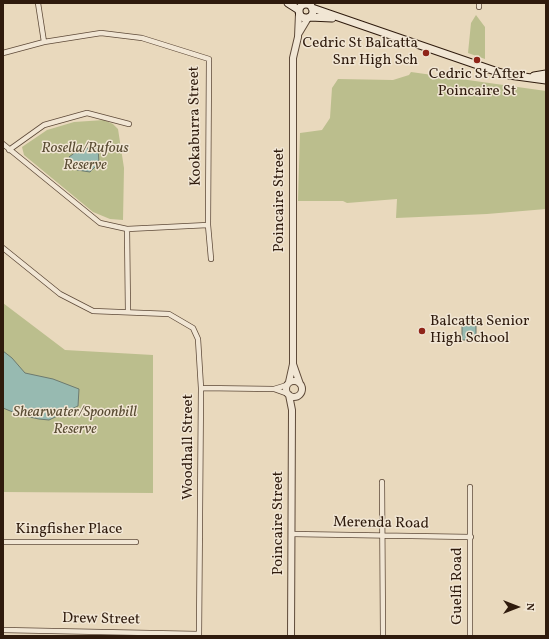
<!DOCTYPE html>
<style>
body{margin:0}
#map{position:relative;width:549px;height:639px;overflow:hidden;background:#e9d9bd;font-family:Vollkorn,serif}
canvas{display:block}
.frame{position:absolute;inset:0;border:4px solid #2f1b0d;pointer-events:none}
.north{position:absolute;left:497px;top:587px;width:40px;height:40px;-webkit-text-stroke:3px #f1e6d4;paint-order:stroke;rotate:90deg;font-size:11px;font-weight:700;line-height:16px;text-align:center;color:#2f1b0d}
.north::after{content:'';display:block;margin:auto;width:14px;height:18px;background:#2f1b0d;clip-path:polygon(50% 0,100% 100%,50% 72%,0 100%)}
</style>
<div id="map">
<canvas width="549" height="639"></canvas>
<div class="frame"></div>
<div class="north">N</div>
</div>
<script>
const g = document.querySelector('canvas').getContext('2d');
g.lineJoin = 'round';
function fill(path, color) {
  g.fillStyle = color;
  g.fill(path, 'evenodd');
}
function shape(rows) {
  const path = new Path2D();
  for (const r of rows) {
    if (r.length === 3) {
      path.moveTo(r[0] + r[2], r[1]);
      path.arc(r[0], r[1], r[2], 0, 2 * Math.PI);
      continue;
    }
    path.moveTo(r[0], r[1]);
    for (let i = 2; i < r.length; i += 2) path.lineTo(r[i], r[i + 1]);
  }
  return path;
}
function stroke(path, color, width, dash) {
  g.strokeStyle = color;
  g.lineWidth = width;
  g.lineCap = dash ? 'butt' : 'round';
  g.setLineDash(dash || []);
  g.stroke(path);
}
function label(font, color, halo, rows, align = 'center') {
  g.font = font + ' Vollkorn,serif';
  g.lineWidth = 3;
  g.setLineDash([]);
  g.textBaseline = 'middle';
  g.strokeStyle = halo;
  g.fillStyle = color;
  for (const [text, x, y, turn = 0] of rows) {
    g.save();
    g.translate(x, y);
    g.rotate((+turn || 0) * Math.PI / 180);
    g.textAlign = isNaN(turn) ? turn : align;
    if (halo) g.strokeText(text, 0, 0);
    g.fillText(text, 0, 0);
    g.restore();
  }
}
fill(shape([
 [476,15,485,27,485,59,468,53,471,23],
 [411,72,546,91,546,209,487,214,396,218,397,199,347,203,343,201,298,201,300,133,322,130,330,118,332,88,338,79,393,80,409,75],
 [104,120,113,124,118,129,124,168,123,220,110,219,93,212,24,155,22,147,47,130,74,122],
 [3,303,65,350,153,355,153,493,3,492]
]), '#bbbe8d');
const water = shape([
 [81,148,98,148,99,163,90,172,77,170,69,157,81,148],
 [462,319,476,319,476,340,462,340,462,319],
 [3,351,12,358,25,373,53,379,79,389,78,406,49,420,39,419,20,415,3,408,3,351]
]);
fill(water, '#97bab1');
stroke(water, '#6d7a6f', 1);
const minor = shape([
 [38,3,44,42],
 [479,7,479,3],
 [3,53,44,42,101,33,142,38,209,59,208,225,211,259],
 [3,144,100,223,127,229,208,225],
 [9,150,44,125,87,113,129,124],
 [127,229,128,312],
 [3,248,60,294,93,311,169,314,193,328,198,339,201,388,199,636],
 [201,388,274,389,288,394],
 [274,389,287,385],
 [382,482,383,636],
 [292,534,471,537],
 [3,542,136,542],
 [3,630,199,634],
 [470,636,470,487]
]);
const tertiary = shape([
 [299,33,308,18],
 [293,364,300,384],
 [294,389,8],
 [289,382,293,364,293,58,298,37,299,14],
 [289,395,292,410,291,636]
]);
const secondary = shape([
 [288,3,299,10],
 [306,11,7],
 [312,8,495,71,509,75,546,80],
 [310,17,332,18],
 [534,76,546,74]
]);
stroke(minor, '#5e4a39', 6);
stroke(tertiary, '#5e4a39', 8);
stroke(secondary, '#2f1b0d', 9);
stroke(minor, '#f1e6d4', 4.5);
stroke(tertiary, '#f1e6d4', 6);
stroke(secondary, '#f1e6d4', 7);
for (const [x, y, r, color] of [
 [426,53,4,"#8f2418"],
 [477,60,4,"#8f2418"],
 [422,331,4,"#8f2418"]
]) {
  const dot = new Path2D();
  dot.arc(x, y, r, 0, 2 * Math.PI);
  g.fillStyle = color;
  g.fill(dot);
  stroke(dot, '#f1e6d4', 1.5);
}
label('15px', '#2f1b0d', '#f1e6d4', [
 ["Cedric St Balcatta",418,44],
 ["Snr High Sch",418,61],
 ["Cedric St After",477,75,"center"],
 ["Poincaire St",477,92,"center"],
 ["Balcatta Senior",430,322,"left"],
 ["High School",430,339,"left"]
], 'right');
label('15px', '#2f1b0d', '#f1e6d4', [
 ["Kookaburra Street",196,126,-91],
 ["Poincaire Street",280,200,-90],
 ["Woodhall Street",189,447,-90],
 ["Poincaire Street",279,523,-90],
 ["Merenda Road",381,524,1],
 ["Kingfisher Place",69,530],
 ["Guelfi Road",458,586,-90],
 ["Drew Street",101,620,1]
]);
label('italic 15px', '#594c33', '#f1e6d4', [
 ["Rosella/Rufous",85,149],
 ["Reserve",85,166],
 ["Shearwater/Spoonbill",75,413],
 ["Reserve",75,430]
]);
</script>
